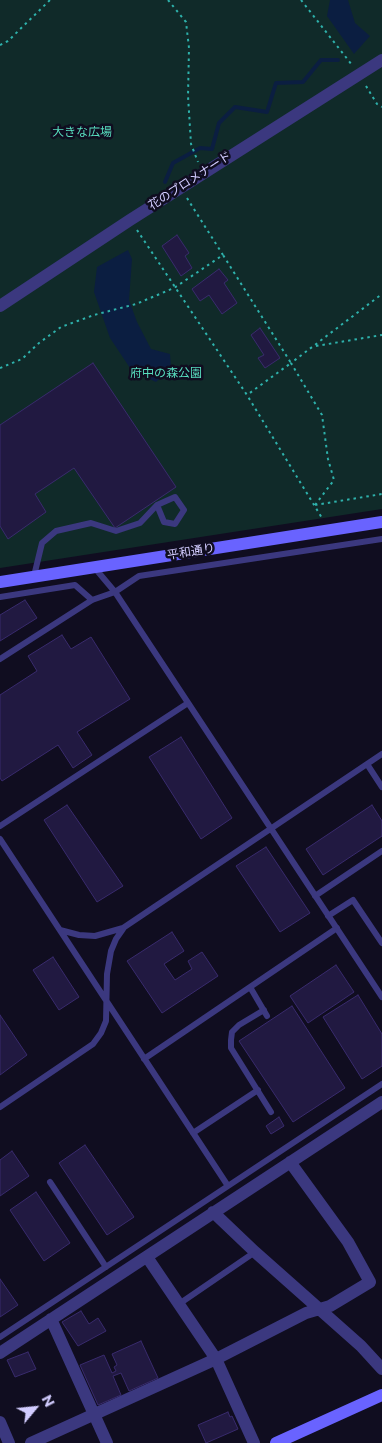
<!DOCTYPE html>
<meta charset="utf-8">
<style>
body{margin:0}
#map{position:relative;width:382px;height:1443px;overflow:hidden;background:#100d20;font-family:Montserrat,sans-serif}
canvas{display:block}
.north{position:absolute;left:10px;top:1383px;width:50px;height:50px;-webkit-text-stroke:4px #100d20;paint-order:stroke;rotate:62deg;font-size:14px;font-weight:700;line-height:20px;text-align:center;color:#d2ccff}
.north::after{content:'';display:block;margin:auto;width:18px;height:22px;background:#d2ccff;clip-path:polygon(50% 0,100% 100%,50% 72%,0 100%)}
</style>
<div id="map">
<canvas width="382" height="1443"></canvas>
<div class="north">N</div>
</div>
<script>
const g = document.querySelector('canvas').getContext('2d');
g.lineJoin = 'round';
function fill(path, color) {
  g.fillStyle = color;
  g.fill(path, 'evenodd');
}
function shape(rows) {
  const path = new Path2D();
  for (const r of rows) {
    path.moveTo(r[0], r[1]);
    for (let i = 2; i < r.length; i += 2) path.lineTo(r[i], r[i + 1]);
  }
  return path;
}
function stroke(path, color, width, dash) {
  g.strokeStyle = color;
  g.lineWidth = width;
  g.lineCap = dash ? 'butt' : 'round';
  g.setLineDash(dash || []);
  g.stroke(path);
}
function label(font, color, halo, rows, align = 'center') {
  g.font = font + ' Montserrat,"Noto Sans JP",sans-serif';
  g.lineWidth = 5;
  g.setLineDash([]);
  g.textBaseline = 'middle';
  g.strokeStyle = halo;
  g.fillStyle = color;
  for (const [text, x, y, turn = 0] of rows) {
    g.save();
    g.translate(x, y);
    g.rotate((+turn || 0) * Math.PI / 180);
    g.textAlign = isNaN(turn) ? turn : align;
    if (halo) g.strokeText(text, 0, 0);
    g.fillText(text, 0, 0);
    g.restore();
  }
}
fill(shape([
 [0,0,382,0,382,509,0,568]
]), '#102a29');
fill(shape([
 [330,0,348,0,355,23,370,36,354,54,327,16],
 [128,250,132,259,129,300,137,322,151,349,170,354,171,368,156,382,132,371,110,338,94,292,97,267]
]), '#0b1e41');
stroke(shape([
 [165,182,173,163,200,148,212,149,219,123,235,107,267,112,276,83,303,82,321,60,338,60]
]), '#0b1e41', 4);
const building = shape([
 [177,235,189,253,185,256,192,268,181,276,162,246,177,235],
 [219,269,228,280,224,283,237,303,222,314,209,295,200,301,192,289,219,269],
 [260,328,280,358,265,368,258,358,264,355,251,335,260,328],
 [93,363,176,487,115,528,74,468,35,494,46,512,8,539,0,526,0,425,93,363],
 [25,600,37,618,0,641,0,615,25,600],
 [62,635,71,649,91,637,130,699,77,732,92,755,73,768,58,745,2,781,0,778,0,695,37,671,28,656,62,635],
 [181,737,232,818,201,839,149,757,181,737],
 [67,805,123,886,97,902,44,820,67,805],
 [372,805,382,821,382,836,323,875,306,849,372,805],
 [266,847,310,913,280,932,236,866,266,847],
 [172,932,184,951,164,964,175,980,192,969,188,961,202,952,218,976,162,1013,127,961,172,932],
 [53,957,79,997,59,1010,33,970,53,957],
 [336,965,354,992,308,1023,290,996,336,965],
 [358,995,382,1034,382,1066,362,1079,323,1017,358,995],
 [292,1006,345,1088,293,1122,239,1041,292,1006],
 [0,1015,27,1055,0,1075,0,1015],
 [279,1117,284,1126,271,1134,266,1126,279,1117],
 [85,1145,134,1217,107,1235,59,1163,85,1145],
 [12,1151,29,1176,0,1196,0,1160,12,1151],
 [36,1192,70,1243,44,1261,10,1210,36,1192],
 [0,1279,18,1305,0,1317,0,1279],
 [81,1311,89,1324,98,1318,106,1331,78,1346,62,1322,81,1311],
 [141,1341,158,1378,129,1391,121,1373,113,1376,121,1395,98,1405,80,1365,104,1355,112,1373,116,1371,114,1367,117,1365,112,1354,141,1341],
 [28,1352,36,1369,15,1377,7,1360,28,1352],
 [228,1412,230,1417,232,1416,238,1429,206,1443,198,1425,228,1412]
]);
fill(building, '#211941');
stroke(building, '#392b6d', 1);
stroke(shape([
 [168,0,186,22,189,48,188,96,191,144,198,162],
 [301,0,352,65],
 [0,45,8,41,50,0],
 [366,86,377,104,382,107],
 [187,198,223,255],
 [137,230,247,395,322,518],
 [316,346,382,335],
 [0,368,22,359,39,343,61,327,94,315,136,304,174,288,223,255,291,363,247,395],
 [315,505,334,480,328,459,322,415,291,363,382,294],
 [315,505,382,494]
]), '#2eb1ab', 2, [2.5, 4]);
stroke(shape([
 [94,567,115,592,382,997],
 [34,576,42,543,56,531,91,523,116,531,140,523,157,505,175,497,184,510,175,524,164,522,157,505],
 [0,597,75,585,92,600],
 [0,659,92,600,115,592,139,576,382,539],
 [367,764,382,787],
 [0,826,188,703],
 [0,839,228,1186],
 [315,896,382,851],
 [328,916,353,900,382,943],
 [60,930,79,935,95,936,123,928,382,754],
 [250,987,267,1016],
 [264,1010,239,1025,232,1032,231,1040,231,1048,271,1112],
 [144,1059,337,928],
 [0,1107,93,1044,101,1033,106,1021,107,974,111,951,116,939,123,929],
 [193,1133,258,1090],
 [50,1182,106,1267],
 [179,1304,255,1252],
 [0,1337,382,1084]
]), '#3b387f', 6);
stroke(shape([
 [0,306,130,220,382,60],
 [213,1212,255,1252,361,1346,382,1369],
 [147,1257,216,1359,254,1443],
 [51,1319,107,1443],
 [0,1353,382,1102],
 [0,1422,9,1443],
 [31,1443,216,1359,306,1313,330,1306,370,1282,348,1242,290,1162]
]), '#3b387f', 12);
stroke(shape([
 [0,582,382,522],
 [276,1443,382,1395]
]), '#6963ff', 12);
label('12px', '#58debf', '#100d20', [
 ["大きな広場",82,132],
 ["府中の森公園",166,373]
]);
label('12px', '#d2ccff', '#100d20', [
 ["花のプロメナード",190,181,-33],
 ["平和通り",191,552,-9]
]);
</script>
